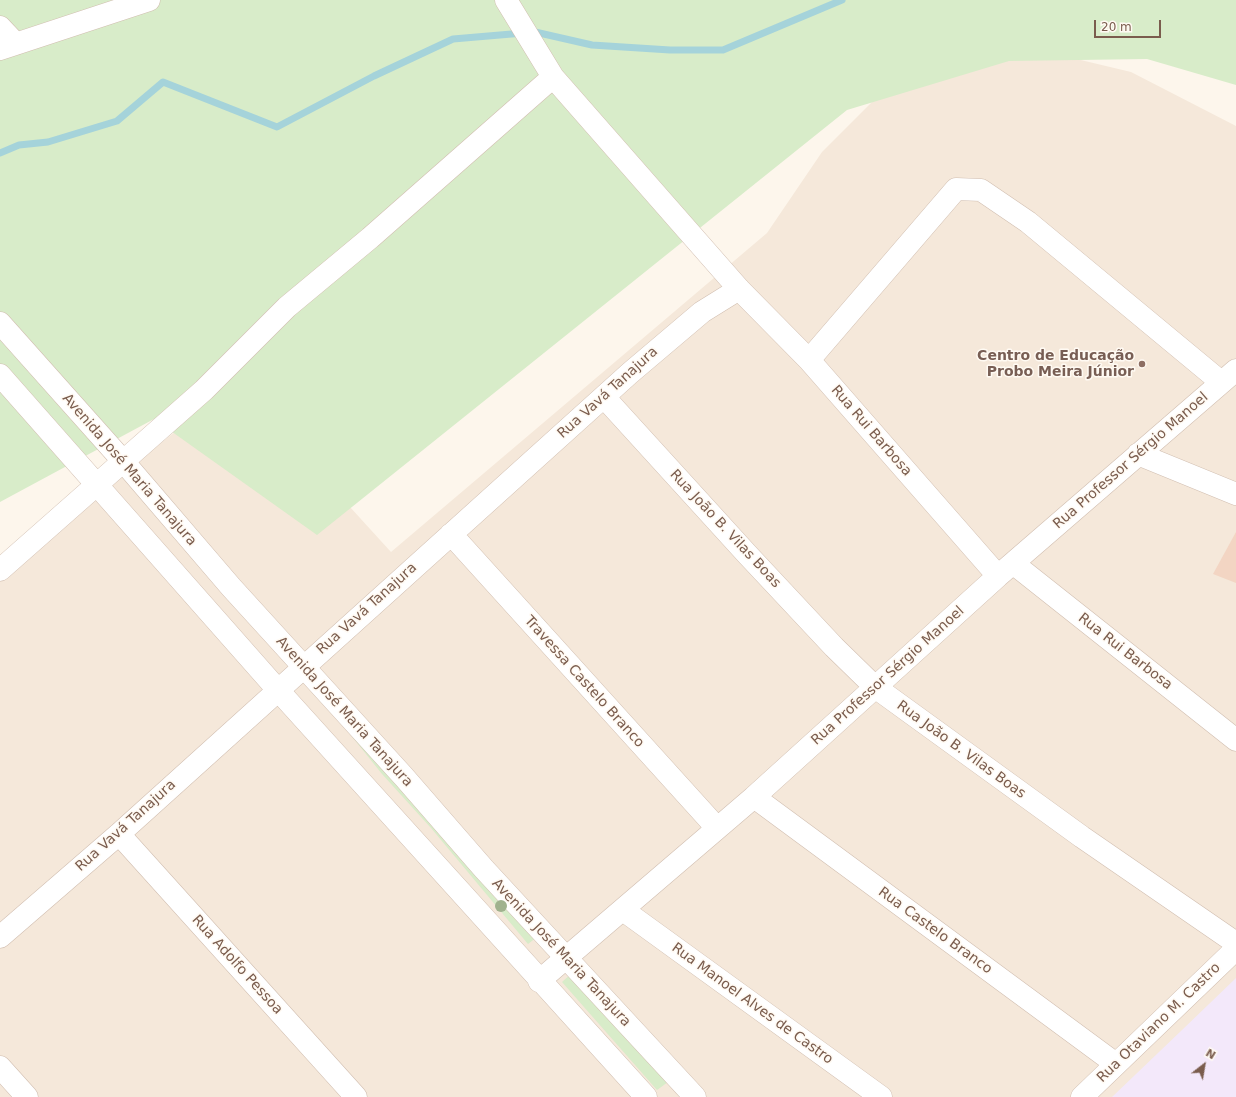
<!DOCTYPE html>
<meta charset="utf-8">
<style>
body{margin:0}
#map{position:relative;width:1236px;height:1097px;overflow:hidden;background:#fdf6ec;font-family:"DejaVu Sans",sans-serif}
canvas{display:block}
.north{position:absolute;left:1184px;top:1045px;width:40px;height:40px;-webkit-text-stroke:3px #fffaf3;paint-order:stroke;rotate:31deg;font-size:11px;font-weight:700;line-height:16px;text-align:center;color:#7a5c4d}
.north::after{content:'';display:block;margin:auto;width:14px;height:18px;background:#7a5c4d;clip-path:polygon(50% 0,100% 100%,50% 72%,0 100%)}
.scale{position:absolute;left:1094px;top:20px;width:67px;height:18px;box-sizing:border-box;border:2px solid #7a5c4d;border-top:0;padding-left:5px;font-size:12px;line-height:14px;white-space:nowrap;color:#7a5c4d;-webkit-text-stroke:3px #fffaf3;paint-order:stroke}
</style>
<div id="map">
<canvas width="1236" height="1097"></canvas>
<div class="north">N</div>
<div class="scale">20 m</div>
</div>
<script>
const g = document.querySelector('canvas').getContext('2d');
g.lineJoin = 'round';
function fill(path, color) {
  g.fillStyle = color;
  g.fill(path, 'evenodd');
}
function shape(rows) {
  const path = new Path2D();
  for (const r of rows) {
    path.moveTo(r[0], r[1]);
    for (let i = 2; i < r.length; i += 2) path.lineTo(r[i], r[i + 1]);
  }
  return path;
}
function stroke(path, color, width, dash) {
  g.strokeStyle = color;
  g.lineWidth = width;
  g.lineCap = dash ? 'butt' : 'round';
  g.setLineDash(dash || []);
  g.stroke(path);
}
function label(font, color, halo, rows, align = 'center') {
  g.font = font + ' "DejaVu Sans",sans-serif';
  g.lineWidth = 3;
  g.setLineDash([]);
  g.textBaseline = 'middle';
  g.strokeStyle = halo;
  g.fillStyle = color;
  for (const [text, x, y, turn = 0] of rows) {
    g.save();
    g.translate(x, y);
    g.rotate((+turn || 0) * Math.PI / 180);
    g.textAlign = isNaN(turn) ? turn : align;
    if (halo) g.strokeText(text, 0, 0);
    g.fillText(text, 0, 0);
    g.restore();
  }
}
fill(shape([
 [992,45,1064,56,1131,72,1236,126,1236,1097,0,1097,0,570,237,383,391,552,767,233,822,152,891,83]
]), '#f5e8da');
fill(shape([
 [1236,978,1236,1097,1112,1097,1182,1030]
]), '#f3e8fa');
fill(shape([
 [0,0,1236,0,1236,85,1147,59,1009,61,847,110,317,535,154,419,0,502],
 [333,713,537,937,528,944,431,828,382,774],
 [572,973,668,1082,657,1090,562,982]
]), '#d8ecc9');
stroke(shape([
 [0,153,19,145,48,142,117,121,163,82,277,127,374,76,453,39,535,32,592,45,670,50,723,50,842,0]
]), '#a5d3da', 7);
fill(shape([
 [1236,532,1236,583,1213,574]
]), '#f3d5c3');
const minor = shape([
 [506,0,553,77,739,289,809,360,998,576],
 [0,27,16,44],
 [0,49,149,0],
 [809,360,956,189,981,190,1028,222,1221,382],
 [604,397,746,553,834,647,875,687,1082,837,1236,943],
 [1138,454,1236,494],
 [451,534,717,828],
 [1014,564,1236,740],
 [0,570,204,390,287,307,370,238,553,77],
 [754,797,1116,1064],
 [119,834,356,1097],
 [623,910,881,1097],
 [0,937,119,834,630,373,702,312,739,289],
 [539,981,754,797,998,576,1236,370],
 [0,1067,27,1097],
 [1082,1097,1236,949]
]);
const tertiary = shape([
 [0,323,123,461,231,587,404,777,484,869,695,1097],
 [0,375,277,689,646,1097]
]);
stroke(minor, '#d1beb0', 23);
stroke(tertiary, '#d1beb0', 23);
stroke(minor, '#fff', 22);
stroke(tertiary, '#fff', 22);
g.fillStyle = '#a0b28e';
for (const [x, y] of [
 [501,906]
]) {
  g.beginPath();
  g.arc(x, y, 6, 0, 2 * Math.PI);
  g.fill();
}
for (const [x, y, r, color] of [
 [1142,364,4,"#8d6e63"]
]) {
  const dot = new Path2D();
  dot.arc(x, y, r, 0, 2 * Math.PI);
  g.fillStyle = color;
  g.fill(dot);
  stroke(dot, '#fffaf3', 1.5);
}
label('bold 14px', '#785e54', '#fffaf3', [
 ["Centro de Educação",1134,356],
 ["Probo Meira Júnior",1134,372]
], 'right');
label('14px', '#7a5c4d', '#fffaf3', [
 ["Rua Vavá Tanajura",608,393,-42],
 ["Rua Rui Barbosa",871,431,49],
 ["Rua Professor Sérgio Manoel",1131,461,-41],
 ["Avenida José Maria Tanajura",129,470,49],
 ["Rua João B. Vilas Boas",725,529,47],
 ["Rua Vavá Tanajura",367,609,-42],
 ["Rua Rui Barbosa",1125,652,38],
 ["Rua Professor Sérgio Manoel",888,676,-42],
 ["Travessa Castelo Branco",584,682,48],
 ["Avenida José Maria Tanajura",344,712,48],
 ["Rua João B. Vilas Boas",961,750,36],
 ["Rua Vavá Tanajura",126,826,-42],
 ["Rua Castelo Branco",935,931,36],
 ["Avenida José Maria Tanajura",561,953,47],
 ["Rua Adolfo Pessoa",237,965,48],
 ["Rua Manoel Alves de Castro",752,1004,36],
 ["Rua Otaviano M. Castro",1159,1023,-44]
]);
</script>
